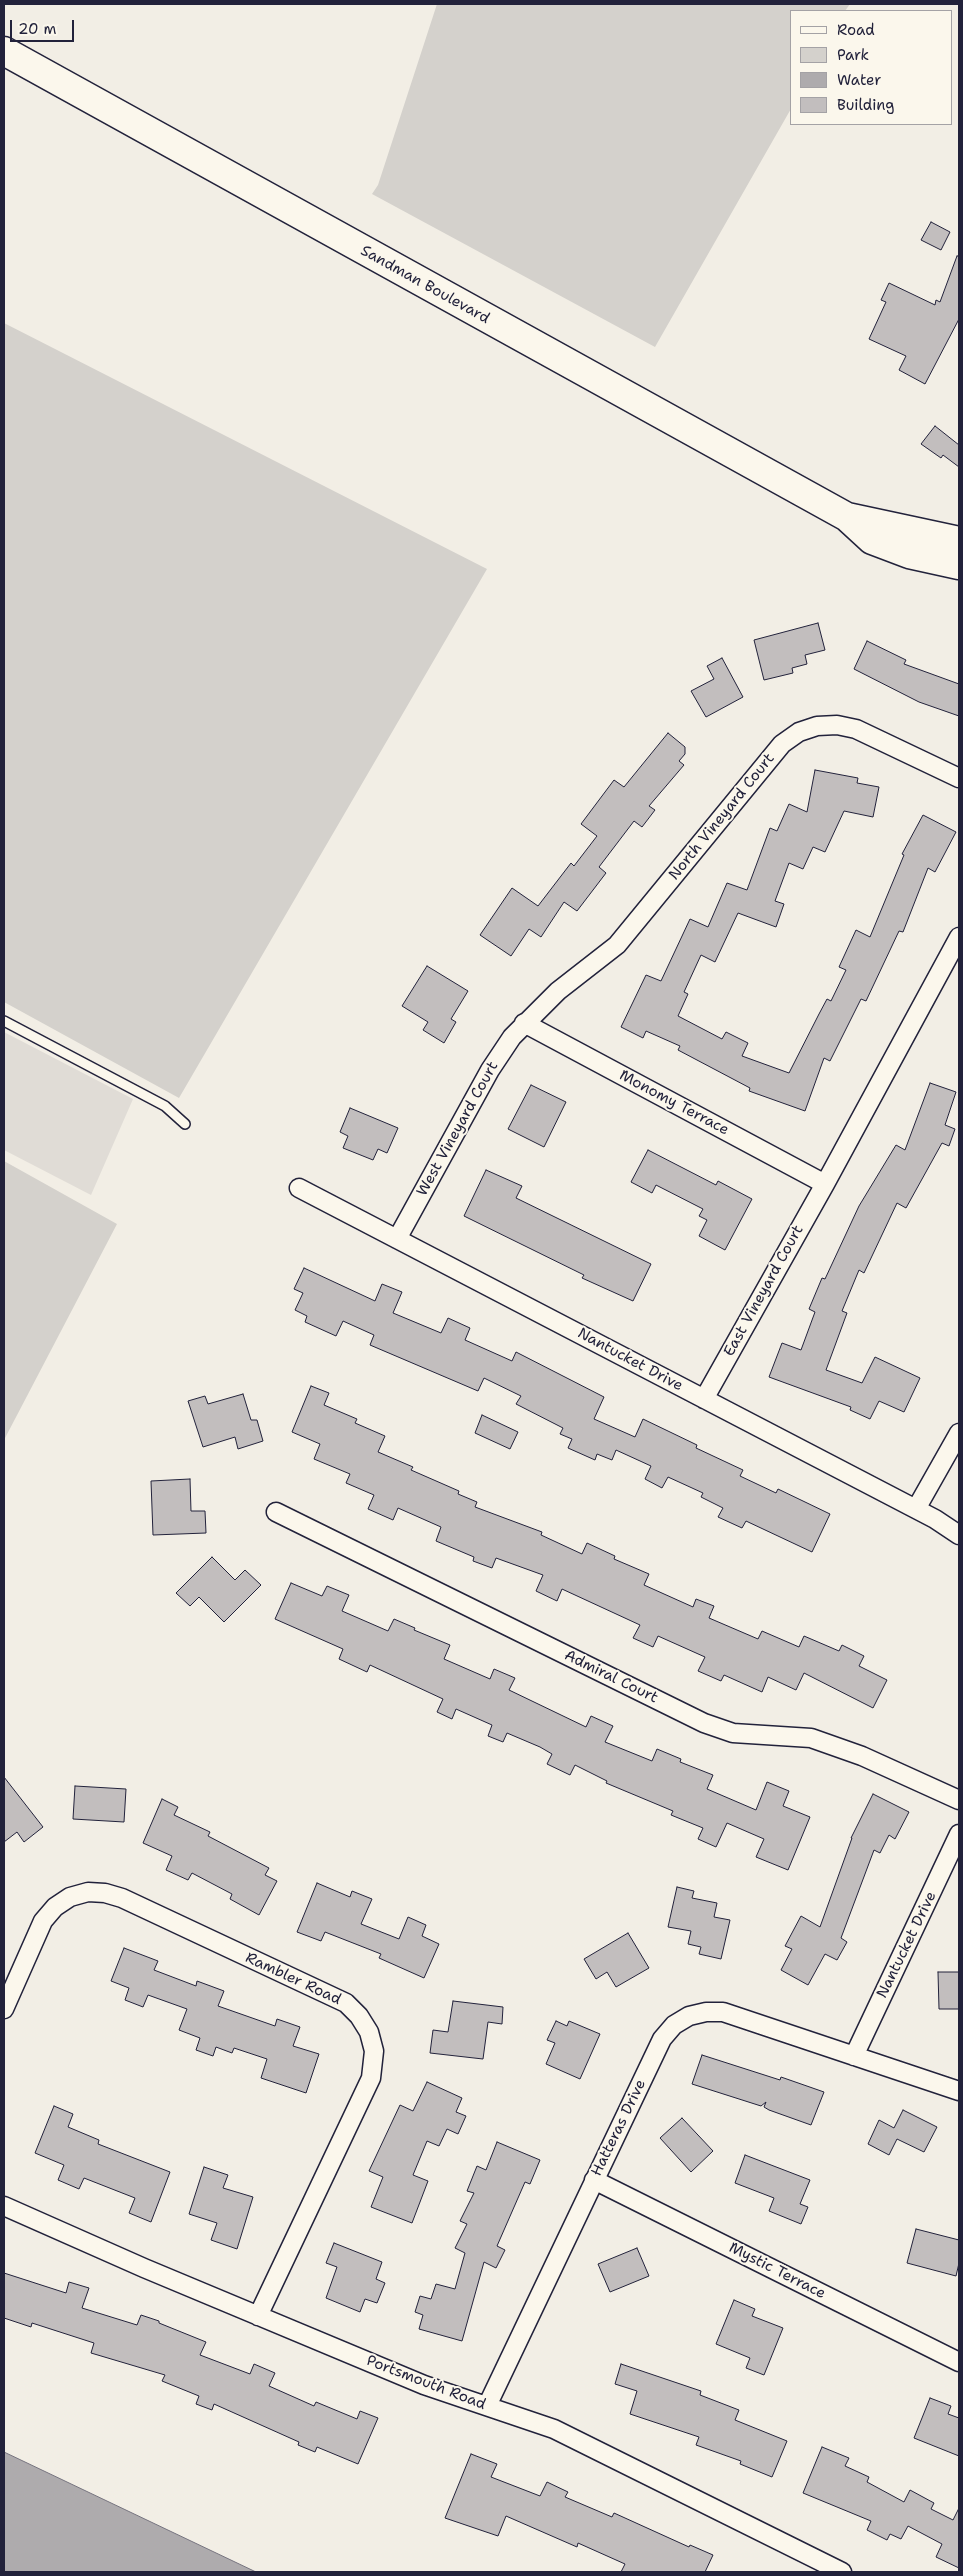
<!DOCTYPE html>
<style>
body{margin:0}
#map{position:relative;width:963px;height:2576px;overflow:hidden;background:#f2eee5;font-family:"Shantell Sans",sans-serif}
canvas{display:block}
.frame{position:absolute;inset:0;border:5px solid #22223b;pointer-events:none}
.legend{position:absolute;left:790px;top:10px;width:162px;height:115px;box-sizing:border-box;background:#fbf7ec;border:1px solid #a4a2a5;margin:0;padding:6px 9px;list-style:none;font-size:15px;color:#22223b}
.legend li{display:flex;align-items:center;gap:10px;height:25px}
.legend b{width:25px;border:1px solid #a4a2a5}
.scale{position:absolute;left:10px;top:20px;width:64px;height:22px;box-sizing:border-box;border:2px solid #22223b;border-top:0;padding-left:6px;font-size:15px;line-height:18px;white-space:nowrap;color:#22223b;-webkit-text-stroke:4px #fbf7ec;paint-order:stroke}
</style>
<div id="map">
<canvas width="963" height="2576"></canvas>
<div class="frame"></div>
<ul class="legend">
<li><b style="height:6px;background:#fbf7ec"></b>Road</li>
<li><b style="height:14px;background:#d4d1cc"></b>Park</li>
<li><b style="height:14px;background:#aeabad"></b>Water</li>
<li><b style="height:14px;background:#c2bebe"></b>Building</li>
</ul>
<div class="scale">20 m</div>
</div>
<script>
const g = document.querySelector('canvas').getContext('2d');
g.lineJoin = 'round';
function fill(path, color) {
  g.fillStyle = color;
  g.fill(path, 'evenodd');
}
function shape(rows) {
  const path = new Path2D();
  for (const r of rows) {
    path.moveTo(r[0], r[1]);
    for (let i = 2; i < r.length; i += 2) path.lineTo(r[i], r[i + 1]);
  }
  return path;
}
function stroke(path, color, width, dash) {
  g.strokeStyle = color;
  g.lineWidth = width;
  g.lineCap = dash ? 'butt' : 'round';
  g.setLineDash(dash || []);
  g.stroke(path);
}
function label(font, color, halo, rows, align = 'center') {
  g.font = font + ' "Shantell Sans",sans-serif';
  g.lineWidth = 4;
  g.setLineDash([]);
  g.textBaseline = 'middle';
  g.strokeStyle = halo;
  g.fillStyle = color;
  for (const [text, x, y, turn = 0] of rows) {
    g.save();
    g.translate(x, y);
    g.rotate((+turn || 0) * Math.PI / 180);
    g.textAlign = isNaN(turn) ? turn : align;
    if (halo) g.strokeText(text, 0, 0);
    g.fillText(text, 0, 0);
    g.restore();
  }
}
fill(shape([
 [4,1032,133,1099,91,1195,4,1150]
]), '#e0dcd6');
fill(shape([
 [437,4,850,4,845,11,792,11,792,107,655,347,372,194,378,185],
 [4,323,487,569,179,1098,4,1002],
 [4,1161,117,1224,4,1440]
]), '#d4d1cc');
const water = shape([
 [4,2452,256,2572,4,2572,4,2452]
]);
fill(water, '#aeabad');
stroke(water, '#76747f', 1);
const building = shape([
 [931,222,950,232,941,250,921,240,931,222],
 [957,256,959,256,959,319,925,384,899,370,906,356,869,339,886,302,881,300,889,283,935,305,936,300,940,302,957,256],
 [935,426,959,445,959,467,943,455,941,458,921,444,935,426],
 [818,623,825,650,805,655,807,664,792,668,793,673,764,680,754,640,818,623],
 [867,641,906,660,904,664,959,684,959,716,919,702,854,669,867,641],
 [722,658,743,697,706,717,691,691,714,679,707,666,722,658],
 [668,733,685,747,685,754,679,761,684,765,649,806,655,810,642,827,634,821,599,867,606,873,577,911,564,902,541,937,529,929,511,956,480,935,512,888,538,906,571,863,574,866,597,836,581,824,614,780,624,787,668,733],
 [815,770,858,778,857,783,879,787,873,817,844,811,825,852,813,847,803,869,789,863,775,901,784,904,776,927,738,913,715,962,701,955,684,992,688,994,678,1016,722,1039,726,1032,748,1043,742,1056,789,1073,819,1014,827,999,831,1001,846,970,839,967,856,930,870,937,904,855,902,854,923,815,956,832,935,872,928,868,903,932,899,931,866,1001,861,999,830,1061,824,1058,805,1111,749,1091,750,1088,678,1050,680,1046,646,1031,643,1038,621,1027,646,975,661,981,690,919,708,927,727,883,747,890,770,828,777,831,789,804,807,812,815,770],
 [427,966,468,991,451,1019,456,1022,444,1043,423,1030,428,1022,402,1006,427,966],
 [930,1083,956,1092,945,1125,955,1129,949,1146,942,1143,906,1208,897,1203,864,1273,859,1270,842,1311,847,1313,826,1370,862,1383,875,1357,920,1378,904,1412,879,1401,870,1419,850,1410,851,1407,769,1377,782,1343,801,1350,815,1312,809,1309,822,1278,825,1279,859,1206,896,1145,905,1150,930,1083],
 [531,1085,566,1102,544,1147,508,1129,531,1085],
 [350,1108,398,1128,387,1153,378,1149,373,1160,343,1148,348,1136,340,1132,350,1108],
 [648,1150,716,1185,718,1181,752,1199,725,1250,699,1236,707,1220,699,1216,703,1209,656,1185,652,1193,631,1182,648,1150],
 [486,1170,522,1186,516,1198,651,1264,633,1301,582,1278,584,1275,464,1216,486,1170],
 [304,1268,375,1301,382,1284,402,1292,393,1313,441,1333,448,1318,470,1328,465,1340,512,1361,516,1352,604,1397,594,1419,635,1437,643,1419,697,1445,696,1448,743,1470,740,1476,776,1493,778,1489,830,1514,812,1552,746,1521,742,1528,718,1517,723,1508,701,1497,703,1493,668,1477,662,1488,645,1479,651,1466,616,1450,612,1460,597,1454,595,1460,568,1448,572,1439,560,1434,563,1428,516,1404,521,1396,484,1378,478,1391,370,1345,374,1335,343,1321,336,1336,305,1322,307,1316,295,1310,303,1293,294,1289,304,1268],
 [311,1386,329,1393,324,1405,357,1419,355,1423,385,1436,378,1452,413,1467,411,1470,459,1491,458,1494,477,1502,475,1507,542,1532,541,1535,582,1554,587,1543,615,1556,614,1559,649,1574,644,1585,693,1607,696,1599,714,1606,709,1618,758,1639,762,1631,799,1647,804,1636,839,1651,842,1645,864,1656,859,1666,887,1680,873,1708,804,1673,796,1690,768,1677,762,1692,724,1675,721,1681,698,1671,705,1657,658,1636,653,1647,633,1638,640,1625,562,1589,557,1601,536,1591,543,1575,496,1558,492,1568,473,1561,474,1557,436,1541,441,1527,398,1508,393,1520,368,1509,374,1495,346,1483,350,1474,314,1459,320,1444,292,1432,311,1386],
 [243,1394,251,1420,257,1420,263,1441,238,1449,235,1437,203,1447,188,1401,205,1396,208,1404,243,1394],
 [482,1415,518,1432,510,1449,475,1433,482,1415],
 [190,1479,191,1511,205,1511,206,1533,153,1535,151,1481,190,1479],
 [212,1557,235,1580,245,1570,261,1585,224,1622,199,1597,190,1606,176,1593,212,1557],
 [291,1583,322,1596,327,1586,349,1595,342,1611,388,1631,394,1619,415,1628,414,1630,450,1645,444,1659,490,1679,494,1669,515,1678,509,1690,586,1727,591,1716,613,1726,605,1742,652,1761,657,1749,681,1759,680,1762,713,1775,707,1789,756,1810,767,1782,789,1791,783,1806,810,1817,788,1870,756,1857,764,1839,727,1823,716,1847,698,1839,703,1828,671,1815,673,1811,606,1783,607,1781,575,1765,570,1775,547,1764,552,1754,540,1747,507,1733,503,1742,488,1736,492,1725,456,1709,452,1719,437,1712,443,1699,370,1665,367,1672,339,1659,343,1649,275,1619,291,1583],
 [4,1777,43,1827,24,1842,17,1832,4,1842,4,1777],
 [75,1786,126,1789,124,1822,73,1819,75,1786],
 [873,1794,909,1812,895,1839,889,1835,880,1853,874,1850,841,1938,847,1942,837,1960,825,1954,808,1985,781,1970,792,1949,785,1946,801,1916,820,1927,852,1838,851,1838,873,1794],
 [162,1799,178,1807,174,1815,210,1832,208,1836,269,1868,265,1875,277,1881,259,1915,230,1899,232,1894,192,1873,188,1880,166,1870,172,1856,143,1843,162,1799],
 [317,1883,350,1897,352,1891,372,1899,361,1924,399,1939,408,1917,426,1925,422,1936,439,1944,424,1978,379,1958,381,1954,325,1932,321,1941,297,1932,317,1883],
 [677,1887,694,1891,692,1898,717,1903,714,1917,730,1920,721,1959,699,1954,701,1947,688,1944,691,1931,668,1927,677,1887],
 [628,1933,649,1968,616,1987,607,1972,596,1979,584,1959,628,1933],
 [124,1948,158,1961,154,1970,196,1986,197,1981,224,1991,218,2006,275,2026,277,2019,300,2027,293,2046,319,2054,306,2093,261,2078,267,2059,234,2048,232,2053,216,2047,213,2056,196,2050,200,2038,179,2030,187,2009,148,1995,143,2007,125,2000,129,1988,111,1981,124,1948],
 [938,1972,959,1972,959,2009,939,2009,938,1972],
 [453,2001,503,2007,502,2024,488,2022,483,2059,430,2053,433,2030,448,2032,453,2001],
 [556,2021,567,2026,569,2021,600,2034,580,2079,546,2064,555,2043,547,2040,556,2021],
 [702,2055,780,2080,781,2077,824,2092,811,2125,769,2110,764,2107,766,2102,761,2106,692,2084,702,2055],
 [427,2082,462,2098,456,2112,466,2116,458,2134,447,2129,439,2146,427,2141,413,2175,428,2181,412,2223,371,2207,383,2177,369,2171,400,2105,413,2111,427,2082],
 [54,2106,73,2114,68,2127,99,2140,98,2144,170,2172,151,2222,129,2213,135,2198,84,2178,79,2189,58,2180,64,2165,35,2153,54,2106],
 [903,2110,937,2127,924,2152,897,2139,889,2155,868,2144,879,2120,894,2128,903,2110],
 [682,2118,713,2151,691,2172,660,2138,682,2118],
 [497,2142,540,2160,530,2184,525,2182,497,2246,505,2250,496,2268,484,2262,462,2341,419,2329,423,2315,415,2312,420,2296,431,2299,436,2284,455,2289,465,2253,455,2248,467,2224,460,2221,474,2193,467,2191,477,2166,486,2170,497,2142],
 [745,2155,810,2180,800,2204,808,2207,801,2224,769,2211,774,2198,735,2183,745,2155],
 [204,2167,228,2175,223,2188,253,2197,237,2249,211,2240,217,2223,189,2214,204,2167],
 [916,2229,959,2240,959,2263,956,2276,907,2263,916,2229],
 [334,2243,382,2262,376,2279,385,2283,377,2303,365,2299,360,2312,326,2298,337,2267,326,2263,334,2243],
 [637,2248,649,2276,610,2292,598,2264,637,2248],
 [4,2273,66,2293,69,2282,89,2288,82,2308,137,2325,141,2315,159,2321,159,2323,206,2342,200,2355,250,2374,254,2364,275,2373,269,2386,314,2406,316,2402,357,2419,360,2411,378,2418,358,2464,317,2447,315,2452,298,2445,299,2442,214,2404,212,2410,196,2404,199,2396,162,2381,165,2375,91,2353,94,2343,32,2323,31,2327,4,2318,4,2273],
 [734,2300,755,2309,752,2316,783,2328,764,2375,746,2368,750,2358,716,2344,734,2300],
 [621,2364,701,2391,700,2395,739,2410,735,2420,787,2441,772,2477,740,2464,741,2461,696,2445,699,2437,630,2414,637,2391,615,2384,621,2364],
 [930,2398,951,2406,948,2414,959,2418,959,2456,914,2438,930,2398],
 [822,2447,849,2458,845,2466,869,2477,867,2482,904,2502,910,2490,934,2503,931,2509,953,2520,959,2508,959,2568,936,2557,942,2544,908,2526,901,2539,890,2534,887,2540,867,2530,871,2521,803,2493,822,2447],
 [471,2454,497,2464,491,2477,540,2496,547,2482,568,2492,565,2497,612,2517,614,2513,689,2547,690,2545,713,2555,705,2572,621,2572,625,2564,578,2543,577,2547,506,2516,498,2536,445,2518,471,2454]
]);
fill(building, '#c2bebe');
stroke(building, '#22223b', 1);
const service = shape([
 [4,1021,165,1106,185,1124]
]);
const minor = shape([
 [524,1023,825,1184],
 [299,1188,935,1519,959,1535],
 [397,1239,490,1070,512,1037,558,991,617,945,782,744,799,732,817,726,837,725,856,729,959,778],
 [704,1399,825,1184,959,937],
 [916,1509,959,1433],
 [276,1512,704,1723,733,1733,811,1738,862,1756,959,1800],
 [4,2009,43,1921,55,1907,70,1897,88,1892,105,1893,122,1898,346,2003,359,2016,369,2032,374,2051,371,2078,258,2316],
 [854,2056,959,1834],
 [594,2180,959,2362],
 [4,2206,144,2268,424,2385,554,2429,842,2572],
 [487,2406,662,2039,674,2025,689,2016,706,2012,723,2012,959,2091]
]);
const trunk = shape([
 [4,51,847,517,872,540,909,554,959,565],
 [847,517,959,541]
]);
stroke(service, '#22223b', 12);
stroke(minor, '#22223b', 21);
stroke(trunk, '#22223b', 31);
stroke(service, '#fbf7ec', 9);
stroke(minor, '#fbf7ec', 18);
stroke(trunk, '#fbf7ec', 28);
label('15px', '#22223b', '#fbf7ec', [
 ["Sandman Boulevard",425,285,29],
 ["North Vineyard Court",722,817,-51],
 ["Monomy Terrace",674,1103,28],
 ["West Vineyard Court",458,1129,-61],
 ["East Vineyard Court",764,1291,-61],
 ["Nantucket Drive",630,1360,28],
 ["Admiral Court",611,1677,26],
 ["Nantucket Drive",907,1945,-64],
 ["Rambler Road",293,1979,25],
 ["Hatteras Drive",619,2128,-64],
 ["Mystic Terrace",777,2271,27],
 ["Portsmouth Road",426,2383,21]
]);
</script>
